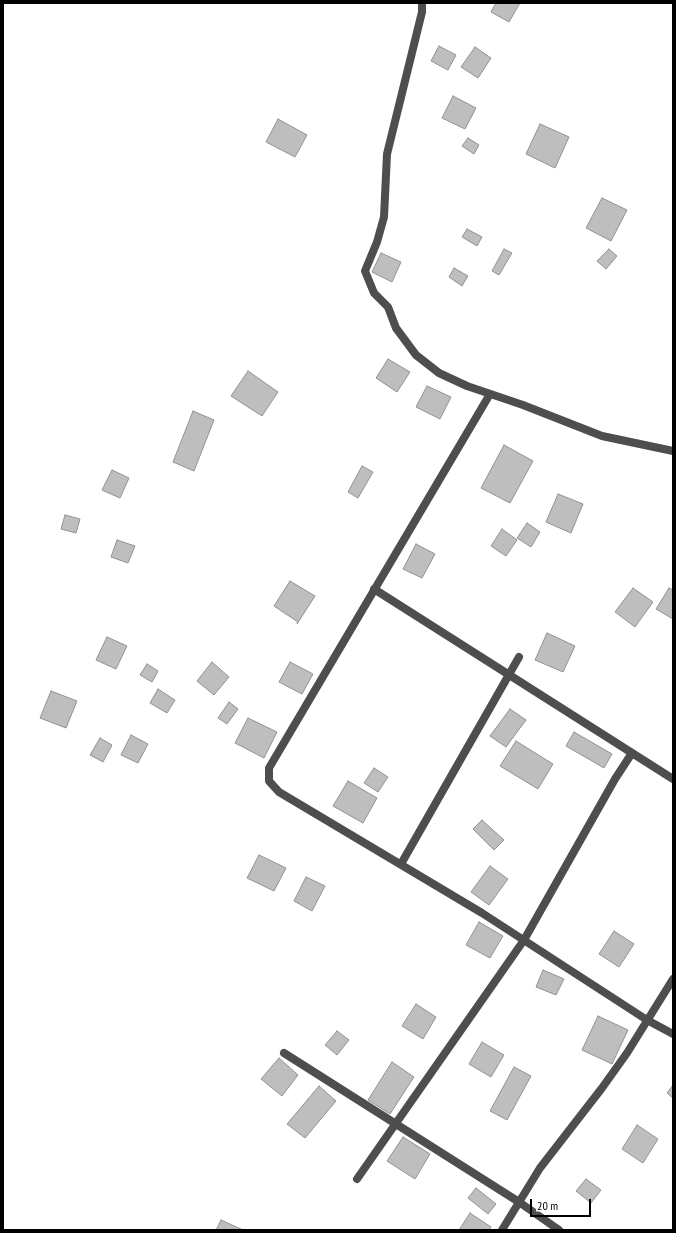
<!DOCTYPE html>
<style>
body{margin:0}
#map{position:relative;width:676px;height:1233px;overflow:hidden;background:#fff;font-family:"PT Sans Narrow",sans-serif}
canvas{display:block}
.frame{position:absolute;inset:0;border:4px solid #000;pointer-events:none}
.scale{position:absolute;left:530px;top:1199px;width:61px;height:18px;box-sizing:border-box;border:2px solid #000;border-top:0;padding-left:5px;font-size:12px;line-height:14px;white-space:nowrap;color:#000;-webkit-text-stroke:3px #fff;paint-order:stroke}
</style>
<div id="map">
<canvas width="676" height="1233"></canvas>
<div class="frame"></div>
<div class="scale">20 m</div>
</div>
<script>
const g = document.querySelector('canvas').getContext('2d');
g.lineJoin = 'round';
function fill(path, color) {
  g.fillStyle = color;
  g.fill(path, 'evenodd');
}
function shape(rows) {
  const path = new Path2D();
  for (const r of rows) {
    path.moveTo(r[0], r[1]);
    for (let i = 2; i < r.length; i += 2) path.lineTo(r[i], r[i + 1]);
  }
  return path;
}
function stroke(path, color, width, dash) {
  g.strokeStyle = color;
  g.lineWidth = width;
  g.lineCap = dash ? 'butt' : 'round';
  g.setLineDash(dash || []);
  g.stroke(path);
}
const building = shape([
 [496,3,520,3,509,22,491,12,496,3],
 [439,46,456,55,448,70,431,61,439,46],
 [475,47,491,58,478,78,461,67,475,47],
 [453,96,476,108,465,129,442,118,453,96],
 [278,119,307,135,295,157,266,142,278,119],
 [540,124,569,137,555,168,526,154,540,124],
 [468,138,479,145,474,154,462,146,468,138],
 [602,198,627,210,611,241,586,228,602,198],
 [467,229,482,237,477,246,462,237,467,229],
 [504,249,512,253,499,275,492,271,504,249],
 [609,249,617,256,606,269,597,261,609,249],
 [381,253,401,262,392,282,372,272,381,253],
 [454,268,468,276,462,286,449,277,454,268],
 [388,359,410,372,397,392,376,378,388,359],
 [248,371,278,392,262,416,231,396,248,371],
 [427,386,451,397,440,419,416,407,427,386],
 [193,411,214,420,194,471,173,462,193,411],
 [504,445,533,461,510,503,481,488,504,445],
 [362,466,373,472,358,498,348,492,362,466],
 [112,470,129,478,120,498,102,490,112,470],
 [558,494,583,504,571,533,546,522,558,494],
 [65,515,80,519,76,533,61,529,65,515],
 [527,523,540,532,531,547,517,538,527,523],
 [502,529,517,540,506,556,491,546,502,529],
 [117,540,135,546,128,563,111,557,117,540],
 [416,544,435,554,422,578,403,569,416,544],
 [290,581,315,596,297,624,298,622,274,606,290,581],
 [633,588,653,602,635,627,615,612,633,588],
 [669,588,673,590,673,619,656,609,669,588],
 [547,633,575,646,563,672,535,660,547,633],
 [107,637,127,646,116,669,96,660,107,637],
 [212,662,229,677,214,695,197,681,212,662],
 [290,662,313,674,302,694,279,682,290,662],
 [147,664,158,671,152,682,140,675,147,664],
 [158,689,175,700,167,713,150,703,158,689],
 [51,691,77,701,66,728,40,718,51,691],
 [229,702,238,709,227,724,218,718,229,702],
 [510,709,526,720,506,747,490,736,510,709],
 [248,718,277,732,264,758,235,743,248,718],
 [574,732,612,754,604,768,566,746,574,732],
 [131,735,148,744,138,763,121,755,131,735],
 [100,738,112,745,103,762,90,755,100,738],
 [516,741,553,764,538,789,500,766,516,741],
 [374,768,388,777,378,792,364,783,374,768],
 [348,781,377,798,363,823,333,806,348,781],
 [482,820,504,840,494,850,473,829,482,820],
 [259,855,286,868,274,891,247,878,259,855],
 [490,866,508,879,489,905,471,892,490,866],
 [306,877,325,886,312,911,294,901,306,877],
 [479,922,503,936,490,958,466,945,479,922],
 [614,931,634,944,619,967,599,954,614,931],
 [543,970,564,979,556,995,536,987,543,970],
 [416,1004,436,1017,423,1039,402,1026,416,1004],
 [598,1016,628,1030,612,1064,582,1050,598,1016],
 [337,1031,349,1040,337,1055,325,1045,337,1031],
 [482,1042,504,1055,491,1077,469,1064,482,1042],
 [279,1058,298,1075,282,1096,261,1079,279,1058],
 [392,1062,414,1077,390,1114,368,1100,392,1062],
 [514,1067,531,1076,507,1120,490,1111,514,1067],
 [673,1085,673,1098,667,1093,673,1085],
 [319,1086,336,1101,305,1138,287,1124,319,1086],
 [637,1125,658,1139,643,1163,622,1149,637,1125],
 [403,1137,430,1154,415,1179,387,1161,403,1137],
 [586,1179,601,1190,591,1203,576,1191,586,1179],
 [476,1188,496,1204,488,1214,468,1198,476,1188],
 [470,1213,491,1227,489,1230,459,1230,470,1213],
 [221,1220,243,1230,216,1230,221,1220]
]);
fill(building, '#bebebe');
stroke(building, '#929292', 1);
stroke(shape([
 [422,3,422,12,387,154,384,217,377,242,365,271,374,293,388,307,396,328,416,355,439,373,467,386,523,405,602,436,673,451],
 [490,394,269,768,269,781,279,792,482,913,647,1020,673,1034],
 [374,589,673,779],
 [401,864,519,657],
 [284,1053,519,1202,559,1230],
 [357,1179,524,940,615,779,632,753],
 [502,1230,540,1168,602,1088,627,1053,673,979]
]), '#4e4e4e', 8);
</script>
